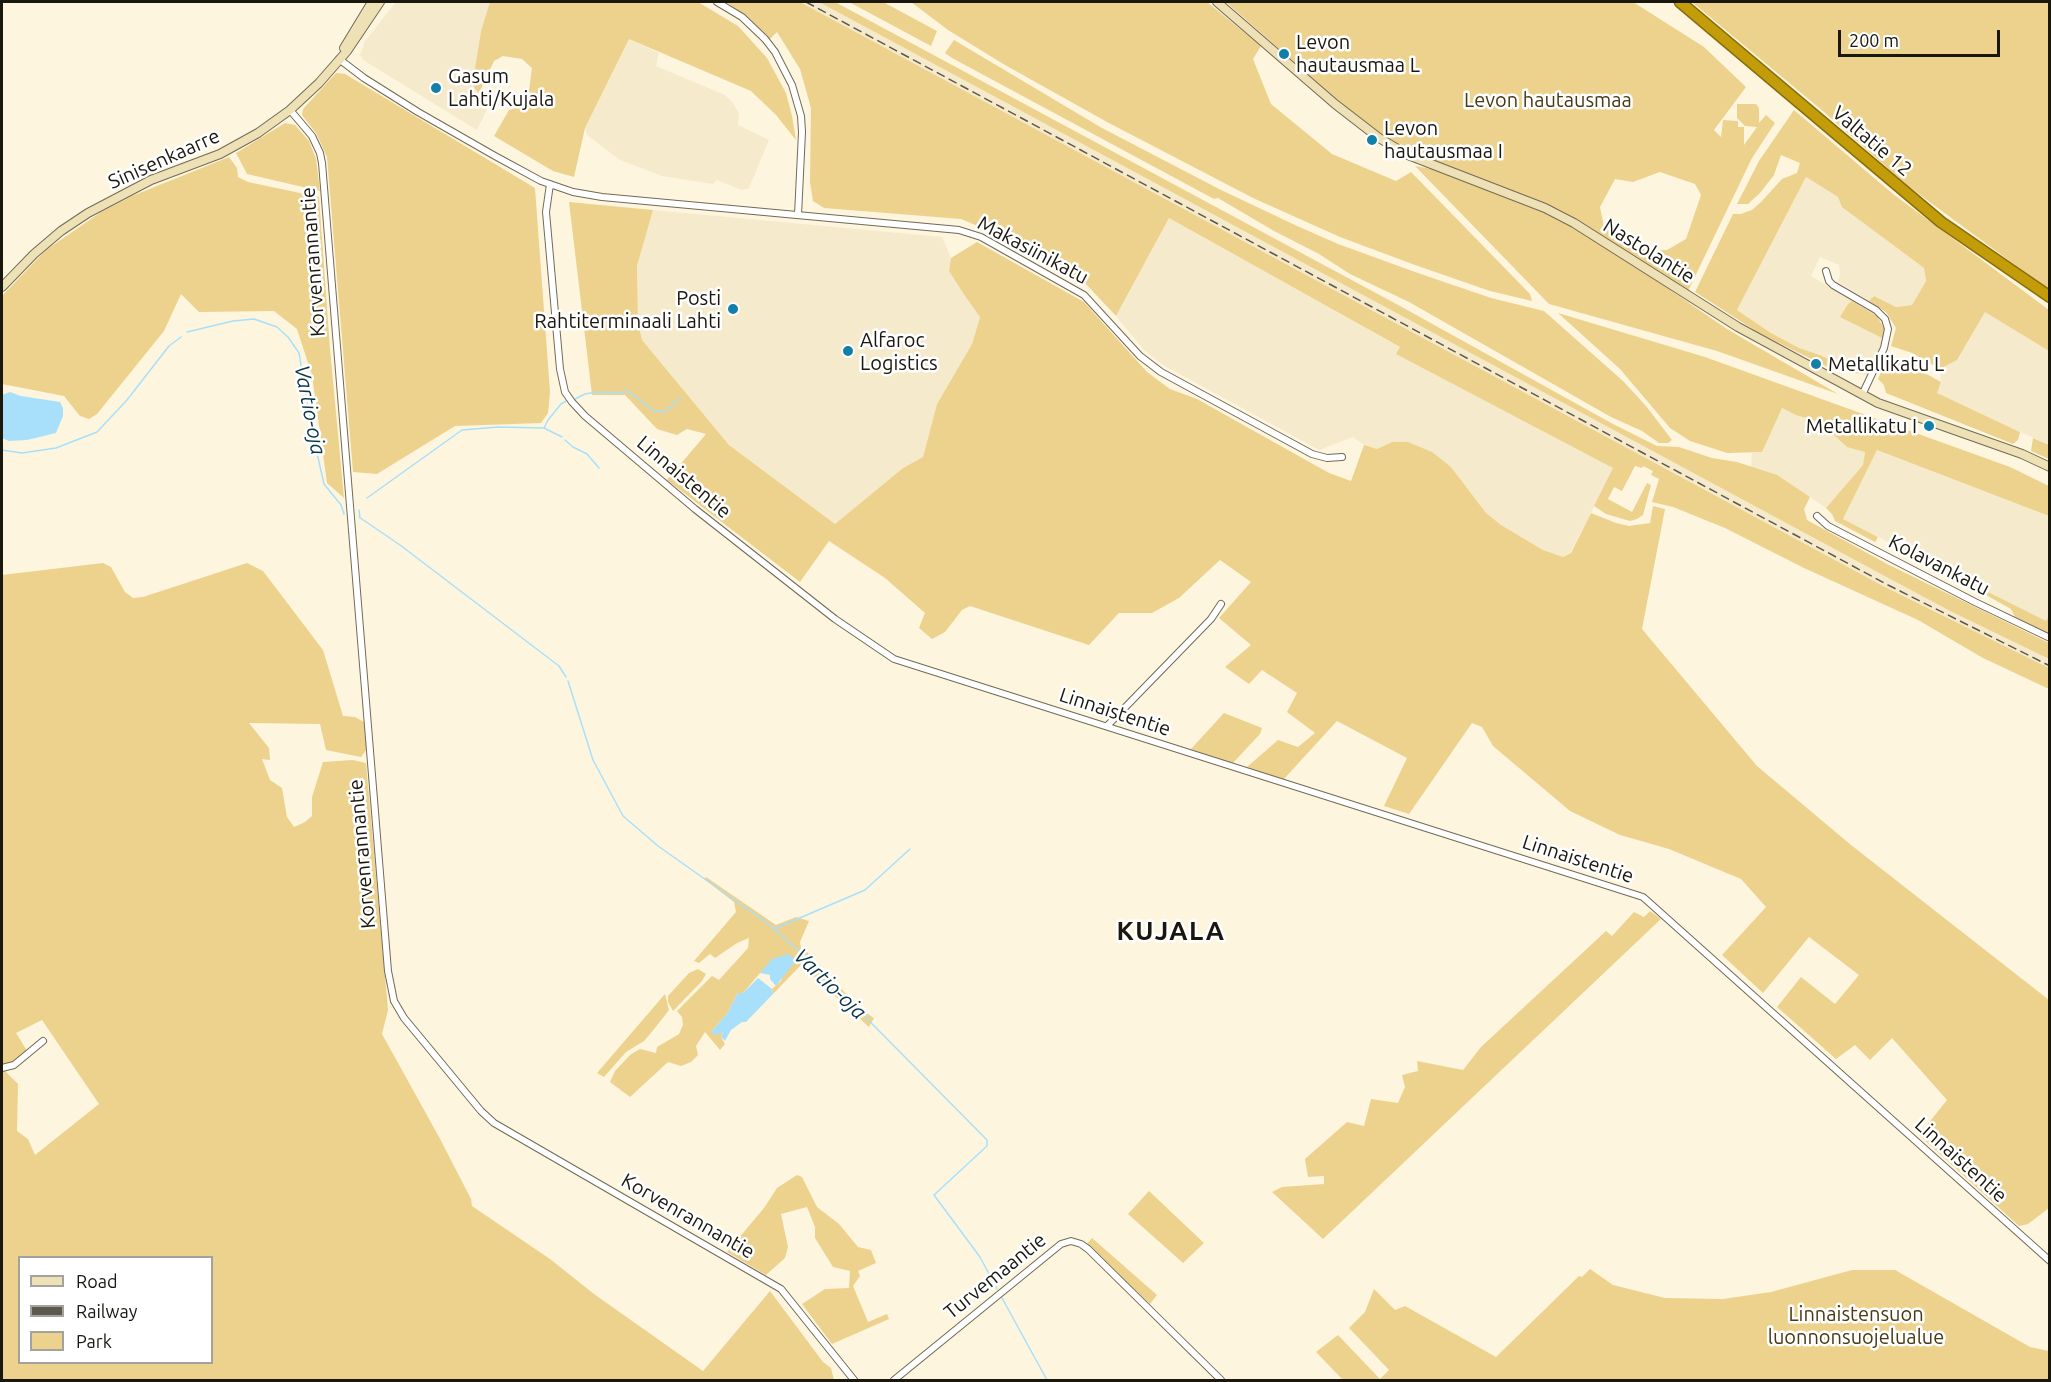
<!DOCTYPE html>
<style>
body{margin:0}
#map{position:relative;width:2051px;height:1382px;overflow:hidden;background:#fdf5de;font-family:Ubuntu,sans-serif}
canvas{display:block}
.frame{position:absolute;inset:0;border:3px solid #1a170f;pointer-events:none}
.legend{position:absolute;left:18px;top:1256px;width:195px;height:108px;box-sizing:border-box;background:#fff;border:2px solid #a3a29f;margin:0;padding:8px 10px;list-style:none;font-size:18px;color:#1a170f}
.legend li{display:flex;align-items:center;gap:12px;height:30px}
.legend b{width:30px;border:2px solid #a3a29f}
.scale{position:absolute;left:1838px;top:30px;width:162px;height:27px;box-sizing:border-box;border:3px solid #1a170f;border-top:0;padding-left:8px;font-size:18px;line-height:21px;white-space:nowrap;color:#1a170f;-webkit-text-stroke:4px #fff;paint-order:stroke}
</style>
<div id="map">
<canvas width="2051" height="1382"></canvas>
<div class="frame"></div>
<ul class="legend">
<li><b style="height:8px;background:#ede1b5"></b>Road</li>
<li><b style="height:8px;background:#5e594d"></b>Railway</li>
<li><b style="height:16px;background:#ecd28d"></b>Park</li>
</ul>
<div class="scale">200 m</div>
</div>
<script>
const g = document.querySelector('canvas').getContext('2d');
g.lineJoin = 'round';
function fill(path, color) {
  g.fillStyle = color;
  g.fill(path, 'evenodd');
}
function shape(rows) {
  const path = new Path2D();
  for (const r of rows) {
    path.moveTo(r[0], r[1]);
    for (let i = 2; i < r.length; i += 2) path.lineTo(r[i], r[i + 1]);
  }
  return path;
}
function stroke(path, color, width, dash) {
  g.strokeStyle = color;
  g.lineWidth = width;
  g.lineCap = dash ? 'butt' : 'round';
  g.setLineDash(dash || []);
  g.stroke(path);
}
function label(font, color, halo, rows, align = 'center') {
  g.font = font + ' Ubuntu,sans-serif';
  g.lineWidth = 5;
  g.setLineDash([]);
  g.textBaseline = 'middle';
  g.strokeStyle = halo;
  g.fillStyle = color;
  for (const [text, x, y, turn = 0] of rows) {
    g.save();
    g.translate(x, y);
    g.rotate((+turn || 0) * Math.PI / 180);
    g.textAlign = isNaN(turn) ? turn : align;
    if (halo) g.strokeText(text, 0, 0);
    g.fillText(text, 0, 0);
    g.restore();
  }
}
fill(shape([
 [396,2,490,2,481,31,473,81,475,87,489,105,477,130,363,60,360,55,365,41],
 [800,2,819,2,1879,573,1950,611,2049,659,2049,668,1885,587],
 [629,39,659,53,656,66,725,95,733,103,739,114,738,125,769,140,749,188,742,190,717,180,713,184,662,176,620,160,587,135,585,128],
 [1806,177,1838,197,1843,207,1924,268,1926,281,1912,305,1896,307,1874,296,1869,301,1838,282,1840,274,1839,265,1820,257,1811,276,1852,301,1848,304,1884,339,1867,375,1860,374,1820,355,1799,348,1771,333,1737,310],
 [653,210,942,237,951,258,949,271,965,296,980,316,972,344,937,404,923,457,903,468,835,524,729,445,642,340,638,322,637,266],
 [1169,218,1401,348,1397,354,1614,468,1570,553,1563,557,1543,550,1501,525,1486,514,1451,467,1392,442,1377,449,1364,445,1353,437,1319,450,1163,365,1143,349,1116,316],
 [1985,311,2049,351,2049,445,1936,393,1941,382,1940,369,1957,360],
 [1781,408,1821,422,1865,452,1863,465,1826,508,1810,497,1751,467,1752,453,1762,452],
 [1877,450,2049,516,2049,623,1843,519]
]), '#f6eacc');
fill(shape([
 [490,2,698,2,738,26,767,58,786,93,792,116,796,140,776,115,751,91,629,39,585,128,574,177,553,171,494,136,509,110,527,105,532,68,522,59,503,56,494,61,479,93,474,87,473,81,481,31],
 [726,2,800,2,1885,587,2049,668,2049,689,1983,658,1918,620,1804,568,1725,528,1673,507,1652,502,1659,479,1651,475,1653,471,1643,466,1642,468,1635,466,1622,491,1614,487,1608,499,1632,512,1647,483,1651,485,1643,515,1637,519,1630,521,1606,514,1594,506,1613,468,1396,354,1400,347,1169,218,1116,316,1084,282,980,227,961,219,824,208,813,201,810,182,811,108,800,69,777,32,770,39,751,20],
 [819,2,835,2,1400,306,1613,424,1657,446,1679,447,1712,458,1737,462,1777,475,1810,497,1804,509,1807,520,1889,565,2049,643,2049,659,1950,611,1879,573],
 [849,2,883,2,937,31,931,46],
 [911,2,1207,2,1261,46,1253,59,1271,104,1332,154,1396,181,1411,172,1530,294,1532,301,1490,291,1415,265,1340,237,1253,198,1107,122,1005,65,948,30],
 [1226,2,1633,2,1704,47,1746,87,1714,130,1721,137,1723,120,1738,121,1738,127,1744,127,1744,145,1757,127,1745,126,1737,118,1737,104,1756,104,1759,108,1759,123,1766,115,1775,123,1752,158,1688,291,1576,219,1546,204,1410,152,1383,136,1336,99],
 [1660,172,1695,184,1701,195,1686,239,1667,250,1646,251,1604,227,1600,207,1615,179,1633,182],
 [1692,2,2049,2,2049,290,1908,186,1823,111],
 [954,40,1102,128,1221,190,1295,225,1338,244,1415,272,1491,298,1544,311,1623,381,1646,406,1672,440,1668,443,1659,443,1642,431,1611,417,1409,302,1350,274,1319,254,1274,231,1218,198,1214,199,952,58,945,53],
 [336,73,345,74,535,188,550,392,548,413,541,423,455,426,377,474,353,472,327,157,316,133,302,115,303,109],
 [1794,110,1893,194,2049,310,2049,351,1985,312,1957,360,1940,369,1912,353,1891,346,1896,328,1886,312,1869,301,1874,296,1896,307,1912,305,1926,281,1924,268,1842,207,1838,197,1806,177,1737,310,1771,333,1799,348,1820,355,1860,374,1832,369,1799,353,1759,333,1695,292,1733,214,1741,214,1752,210,1761,202,1782,179,1797,173,1800,163,1781,155,1774,175,1760,193,1748,204,1737,204,1759,161],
 [285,123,295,125,309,141,316,159,320,191,247,174,236,153],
 [229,157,237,168,238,177,248,182,319,197,330,349,344,498,327,483,312,375,297,329,274,311,199,312,181,294,164,331,97,414,89,419,80,416,64,396,2,384,2,296,46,250,101,212,132,196],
 [1415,166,1433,169,1510,198,1543,211,1571,226,1641,270,1727,329,1838,394,1717,351,1549,304],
 [569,202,653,210,637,266,638,322,642,340,729,445,835,524,903,468,923,457,937,404,972,344,980,317,965,296,949,271,951,258,977,242,1084,302,1147,372,1170,389,1197,399,1329,473,1351,481,1364,445,1377,449,1392,442,1408,442,1432,452,1451,467,1486,513,1501,525,1543,550,1563,557,1571,553,1591,513,1616,523,1629,526,1650,523,1653,506,1665,509,1642,629,1757,766,1851,845,2049,1000,2049,1208,2028,1224,2019,1226,1919,1135,1947,1100,1892,1038,1870,1060,1855,1045,1836,1059,1777,1007,1801,977,1835,1004,1859,975,1809,937,1763,993,1722,955,1766,907,1741,879,1669,849,1620,835,1570,811,1493,746,1482,727,1472,723,1409,814,1384,806,1407,758,1337,721,1283,780,1247,767,1278,740,1298,747,1315,733,1287,712,1297,693,1262,670,1249,684,1225,667,1251,645,1219,618,1251,582,1220,560,1179,598,1152,613,1119,613,1089,645,970,606,962,610,945,632,932,639,919,628,925,613,885,578,829,541,800,582,667,480,706,434,687,429,677,435,657,429,625,395,592,395],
 [1852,301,1877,316,1885,330,1884,339,1840,317,1848,304],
 [1558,313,1705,357,2010,467,2049,486,2049,516,1877,450,1843,519,1878,537,1875,542,1835,521,1832,514,1826,508,1863,465,1865,452,1847,447,1820,422,1796,415,1782,408,1762,452,1727,453,1690,441,1670,428,1620,369],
 [1888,356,1912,366,1941,382,1937,393,2020,432,2018,440,2013,444,1886,393,1884,385,1878,379],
 [2033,438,2049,445,2049,459,2031,451],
 [103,563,111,567,125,592,133,598,143,597,247,563,263,571,323,650,343,716,355,717,364,722,367,749,361,757,326,750,320,724,249,723,269,748,270,760,262,759,270,780,282,788,287,817,294,827,305,822,312,816,312,797,323,762,353,760,366,763,388,1010,382,1034,439,1137,471,1199,472,1206,550,1259,594,1294,703,1371,770,1291,823,1362,831,1368,834,1380,2,1380,2,575],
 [42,1020,99,1104,35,1155,28,1139,17,1131,18,1084,2,1068,29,1054,16,1033],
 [20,1258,212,1258,212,1362,20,1362],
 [1988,592,2046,621,2049,616,2049,633,2015,617,2011,609,1986,595],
 [1224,713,1262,728,1260,734,1232,764,1191,749],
 [706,877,776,925,796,917,809,921,800,942,801,948,806,951,859,1008,874,1018,869,1027,801,965,773,994,772,989,781,981,783,975,796,960,760,973,743,993,738,993,727,1014,711,1032,723,1031,721,1037,725,1044,720,1050,705,1032,696,1046,698,1055,691,1062,681,1066,668,1062,630,1097,610,1082,615,1071,630,1055,640,1049,656,1053,657,1047,679,1034,683,1025,682,1017,677,1011,712,976,719,980,748,948,749,938,737,943,715,958,710,954,699,963,694,961,736,912,734,902,704,879],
 [1650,911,1661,919,1323,1239,1272,1192,1282,1187,1324,1184,1324,1176,1308,1177,1305,1159,1347,1122,1364,1126,1371,1099,1398,1103,1405,1087,1402,1075,1418,1071,1417,1061,1463,1070,1481,1047,1606,931,1612,936,1634,912,1644,917],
 [698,969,706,974,702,981,673,1011,668,1002,668,996,689,973],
 [665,994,669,1010,655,1028,644,1041,626,1052,604,1077,597,1073],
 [797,1175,802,1177,817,1207,839,1224,858,1247,871,1250,876,1263,858,1271,860,1276,853,1286,868,1322,887,1314,889,1319,832,1344,802,1304,825,1289,849,1288,850,1271,833,1267,815,1238,815,1227,807,1207,781,1214,788,1247,785,1258,766,1275,727,1252,764,1208,777,1188],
 [1149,1191,1204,1243,1183,1263,1128,1214],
 [1092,1238,1157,1295,1150,1304,1086,1245],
 [1590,1269,1613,1285,1665,1298,1723,1299,1771,1292,1852,1270,1895,1270,2030,1347,2049,1351,2049,1380,1343,1380,1316,1352,1338,1335,1380,1379,1389,1370,1349,1328,1365,1312,1374,1289,1395,1310,1405,1306,1496,1357,1579,1276,1582,1277]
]), '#ecd28d');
fill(shape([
 [10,392,21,396,60,402,63,408,63,416,56,433,27,440,9,441,2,438,2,395],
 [788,954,796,960,776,986,770,979,770,975,760,973,772,959],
 [758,978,772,989,773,994,746,1022,742,1022,731,1030,725,1041,721,1037,723,1032,716,1035,711,1032,727,1014,738,993,743,993]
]), '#a8e0fc');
stroke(shape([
 [187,332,233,321,254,319,277,327,288,337,299,353,312,431,324,484,341,505,344,514],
 [575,399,585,394,597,392,617,393,628,391,652,410,665,412,680,398],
 [544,428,562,437],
 [565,440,573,447,587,454,599,468],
 [2,450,22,453,56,448,97,432,127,400,169,346,181,337],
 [367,498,462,430,498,427,544,428,548,420,561,404,566,401],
 [359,510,360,518],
 [359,517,400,545,559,666,566,677],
 [568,681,593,760,623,816,658,846,767,923,806,957,987,1140,987,1146,934,1195,980,1257,997,1289],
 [774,929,865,890,910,849],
 [1002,1298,1047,1380]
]), '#a8e0fc', 1.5);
const street = shape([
 [717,2,742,17,765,39,775,52,792,85,801,116,802,132,798,215],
 [339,59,364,78,418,112,495,156,541,181,573,192,602,197,959,230,981,237,1084,295,1140,356,1161,372,1312,454,1327,458,1342,457],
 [290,110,312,136,320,153,322,163,388,971,394,1001,404,1018,481,1111,494,1123,781,1289,854,1380],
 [550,184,546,212,560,369,565,392,572,402,585,416,695,509,835,619,894,659,1643,897,2050,1261],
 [1826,271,1829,281,1833,285,1876,310,1885,319,1888,329,1884,348,1863,393],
 [1817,516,1828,526,1975,602,2050,638],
 [1107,726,1211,619,1221,604],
 [2,1068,14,1065,43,1041],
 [894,1380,1061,1244,1071,1241,1081,1244,1088,1249,1221,1380]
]);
const secondary = shape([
 [1217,2,1335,104,1379,138,1408,155,1545,208,1574,223,1738,327,1878,403,2022,454,2050,467],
 [344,48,372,2],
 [2,287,34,254,61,231,88,213,151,180,220,154,258,133,290,110,319,83,347,51,380,2]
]);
const highway = shape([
 [1680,2,1941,222,2050,297]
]);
stroke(street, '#726a56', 8);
stroke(secondary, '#726a56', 10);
stroke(highway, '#886d0b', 13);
stroke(street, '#fff', 6);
stroke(secondary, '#ede1b5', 8);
stroke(highway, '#c39c09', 10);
stroke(shape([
 [806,2,1888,585,2050,666]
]), '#5e594d', 1.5, [9, 4.5]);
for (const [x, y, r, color] of [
 [1284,54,6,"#127fa8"],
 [436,88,6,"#127fa8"],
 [1372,140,6,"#127fa8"],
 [733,309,6,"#127fa8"],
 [848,351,6,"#127fa8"],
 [1816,364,6,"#127fa8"],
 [1929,426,6,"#127fa8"]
]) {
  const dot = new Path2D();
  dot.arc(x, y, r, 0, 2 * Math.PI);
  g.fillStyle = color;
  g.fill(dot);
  stroke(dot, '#fff', 2);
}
label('20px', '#1a170f', '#fff', [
 ["Levon",1296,42],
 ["hautausmaa L",1296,65],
 ["Gasum",448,76],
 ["Lahti/Kujala",448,99],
 ["Levon",1384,128],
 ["hautausmaa I",1384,151],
 ["Posti",721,298,"right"],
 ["Rahtiterminaali Lahti",721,321,"right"],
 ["Alfaroc",860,340],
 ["Logistics",860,363],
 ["Metallikatu L",1828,364],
 ["Metallikatu I",1917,426,"right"]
], 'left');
label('20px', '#483a14', '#fff', [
 ["Levon hautausmaa",1548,100],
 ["Linnaistensuon",1856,1314],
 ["luonnonsuojelualue",1856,1337]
]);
label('20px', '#1a170f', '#fff', [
 ["Valtatie 12",1872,141,40],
 ["Sinisenkaarre",164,159,-24],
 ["Makasiinikatu",1033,250,28],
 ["Nastolantie",1649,251,32],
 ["Korvenrannantie",313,262,-94],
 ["Linnaistentie",684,477,40],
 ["Kolavankatu",1939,565,27],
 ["Linnaistentie",1115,712,18],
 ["Korvenrannantie",362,854,-95],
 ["Linnaistentie",1578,859,18],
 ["Linnaistentie",1961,1160,42],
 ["Korvenrannantie",688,1216,30],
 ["Turvemaantie",995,1276,-39]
]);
label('italic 21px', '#08374a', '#fff', [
 ["Vartio-oja",310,410,79],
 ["Vartio-oja",830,984,44]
]);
g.letterSpacing = '1.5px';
label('bold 26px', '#1a170f', '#fff', [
 ["KUJALA",1171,931]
]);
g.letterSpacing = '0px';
</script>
